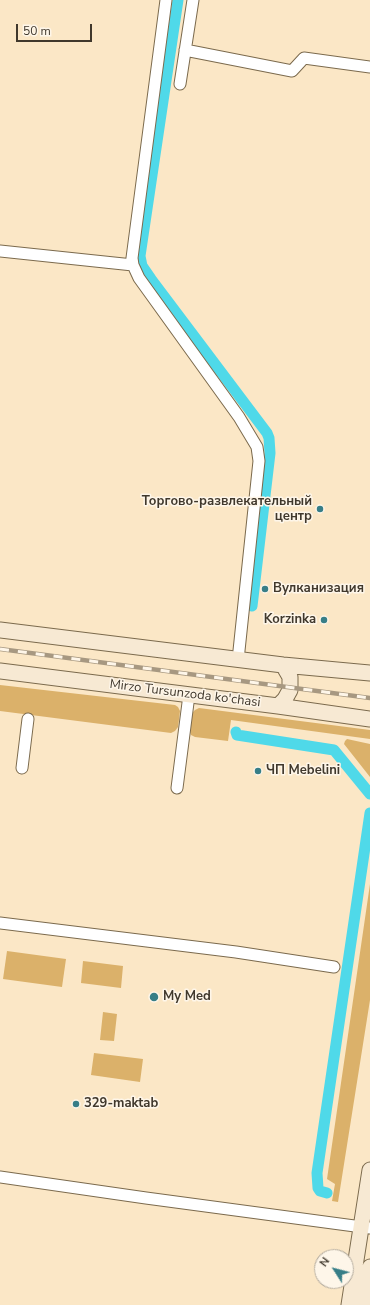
<!DOCTYPE html>
<meta charset="utf-8">
<style>
body{margin:0}
#map{position:relative;width:370px;height:1305px;overflow:hidden;background:#fbe7c6;font-family:"Nunito Sans",sans-serif}
canvas{display:block}
.north{position:absolute;left:314px;top:1249px;width:40px;height:40px;box-sizing:border-box;background:#fef6e9;border:1px solid #b2aa9d;border-radius:50%;rotate:306deg;font-size:11px;font-weight:700;line-height:16px;text-align:center;color:#40382c}
.north::after{content:'';display:block;margin:auto;width:14px;height:18px;background:#377e87;clip-path:polygon(50% 0,100% 100%,50% 72%,0 100%)}
.scale{position:absolute;left:16px;top:24px;width:76px;height:18px;box-sizing:border-box;border:2px solid #40382c;border-top:0;padding-left:5px;font-size:12px;line-height:14px;white-space:nowrap;color:#40382c;-webkit-text-stroke:3px #fef6e9;paint-order:stroke}
</style>
<div id="map">
<canvas width="370" height="1305"></canvas>
<div class="north">N</div>
<div class="scale">50 m</div>
</div>
<script>
const g = document.querySelector('canvas').getContext('2d');
g.lineJoin = 'round';
function fill(path, color) {
  g.fillStyle = color;
  g.fill(path, 'evenodd');
}
function shape(rows) {
  const path = new Path2D();
  for (const r of rows) {
    path.moveTo(r[0], r[1]);
    for (let i = 2; i < r.length; i += 2) path.lineTo(r[i], r[i + 1]);
  }
  return path;
}
function stroke(path, color, width, dash) {
  g.strokeStyle = color;
  g.lineWidth = width;
  g.lineCap = dash ? 'butt' : 'round';
  g.setLineDash(dash || []);
  g.stroke(path);
}
function label(font, color, halo, rows, align = 'center') {
  g.font = font + ' "Nunito Sans",sans-serif';
  g.lineWidth = 3;
  g.setLineDash([]);
  g.textBaseline = 'middle';
  g.strokeStyle = halo;
  g.fillStyle = color;
  for (const [text, x, y, turn = 0] of rows) {
    g.save();
    g.translate(x, y);
    g.rotate((+turn || 0) * Math.PI / 180);
    g.textAlign = isNaN(turn) ? turn : align;
    if (halo) g.strokeText(text, 0, 0);
    g.fillText(text, 0, 0);
    g.restore();
  }
}
fill(shape([
 [0,685,175,705,178,707,180,711,178,727,175,731,171,733,0,711],
 [199,708,370,730,370,739,231,720,228,741,195,737,191,735,190,731,192,713,195,710],
 [347,739,370,744,370,777,344,744,345,741],
 [370,884,370,1000,338,1202,332,1201,335,1184,327,1179],
 [7,951,66,959,62,987,3,979],
 [83,961,123,966,121,988,81,983],
 [103,1012,117,1014,114,1041,100,1040],
 [94,1053,143,1059,140,1082,91,1075]
]), '#dbb16a');
stroke(shape([
 [178,0,140,256,142,266,151,279,267,433,269,438,270,453,252,606],
 [236,732,237,735,334,750,370,794],
 [327,1193,320,1191,318,1188,317,1173,370,813]
]), '#4fd9e9', 11);
const street = shape([
 [166,0,132,258,133,265,139,278,239,417,257,447,259,461,238,660],
 [185,50,292,71,304,58,370,67],
 [180,84,193,0],
 [0,251,133,265],
 [22,768,28,719],
 [177,788,189,695],
 [0,923,236,952,334,967],
 [0,1177,146,1198,370,1228]
]);
const secondary = shape([
 [0,630,283,665,370,673],
 [0,671,278,706,370,719],
 [278,706,285,699,290,690,290,677,283,665],
 [349,1305,370,1170],
 [364,1305,370,1267]
]);
stroke(street, '#7b6a4d', 13);
stroke(secondary, '#7b6a4d', 17);
stroke(street, '#fff', 11);
stroke(secondary, '#f7e9d3', 15);
const rail = shape([
 [0,649,370,698]
]);
stroke(rail, '#a79881', 4.5);
stroke(rail, '#fef6e9', 3, [9]);
for (const [x, y, r, color] of [
 [320,509,4,"#377e87"],
 [265,589,4,"#377e87"],
 [324,620,4,"#377e87"],
 [258,771,4,"#377e87"],
 [154,997,5,"#377e87"],
 [76,1104,4,"#377e87"]
]) {
  const dot = new Path2D();
  dot.arc(x, y, r, 0, 2 * Math.PI);
  g.fillStyle = color;
  g.fill(dot);
  stroke(dot, '#fef6e9', 1.5);
}
label('bold 13px', '#40382c', '#fef6e9', [
 ["Торгово-развлекательный",312,502,"right"],
 ["центр",312,517,"right"],
 ["Вулканизация",273,589],
 ["Korzinka",316,620,"right"],
 ["ЧП Mebelini",266,771],
 ["My Med",163,997],
 ["329-maktab",84,1104]
], 'left');
label('13px', '#40382c', '#fef6e9', [
 ["Mirzo Tursunzoda ko'chasi",185,694,7]
]);
</script>
